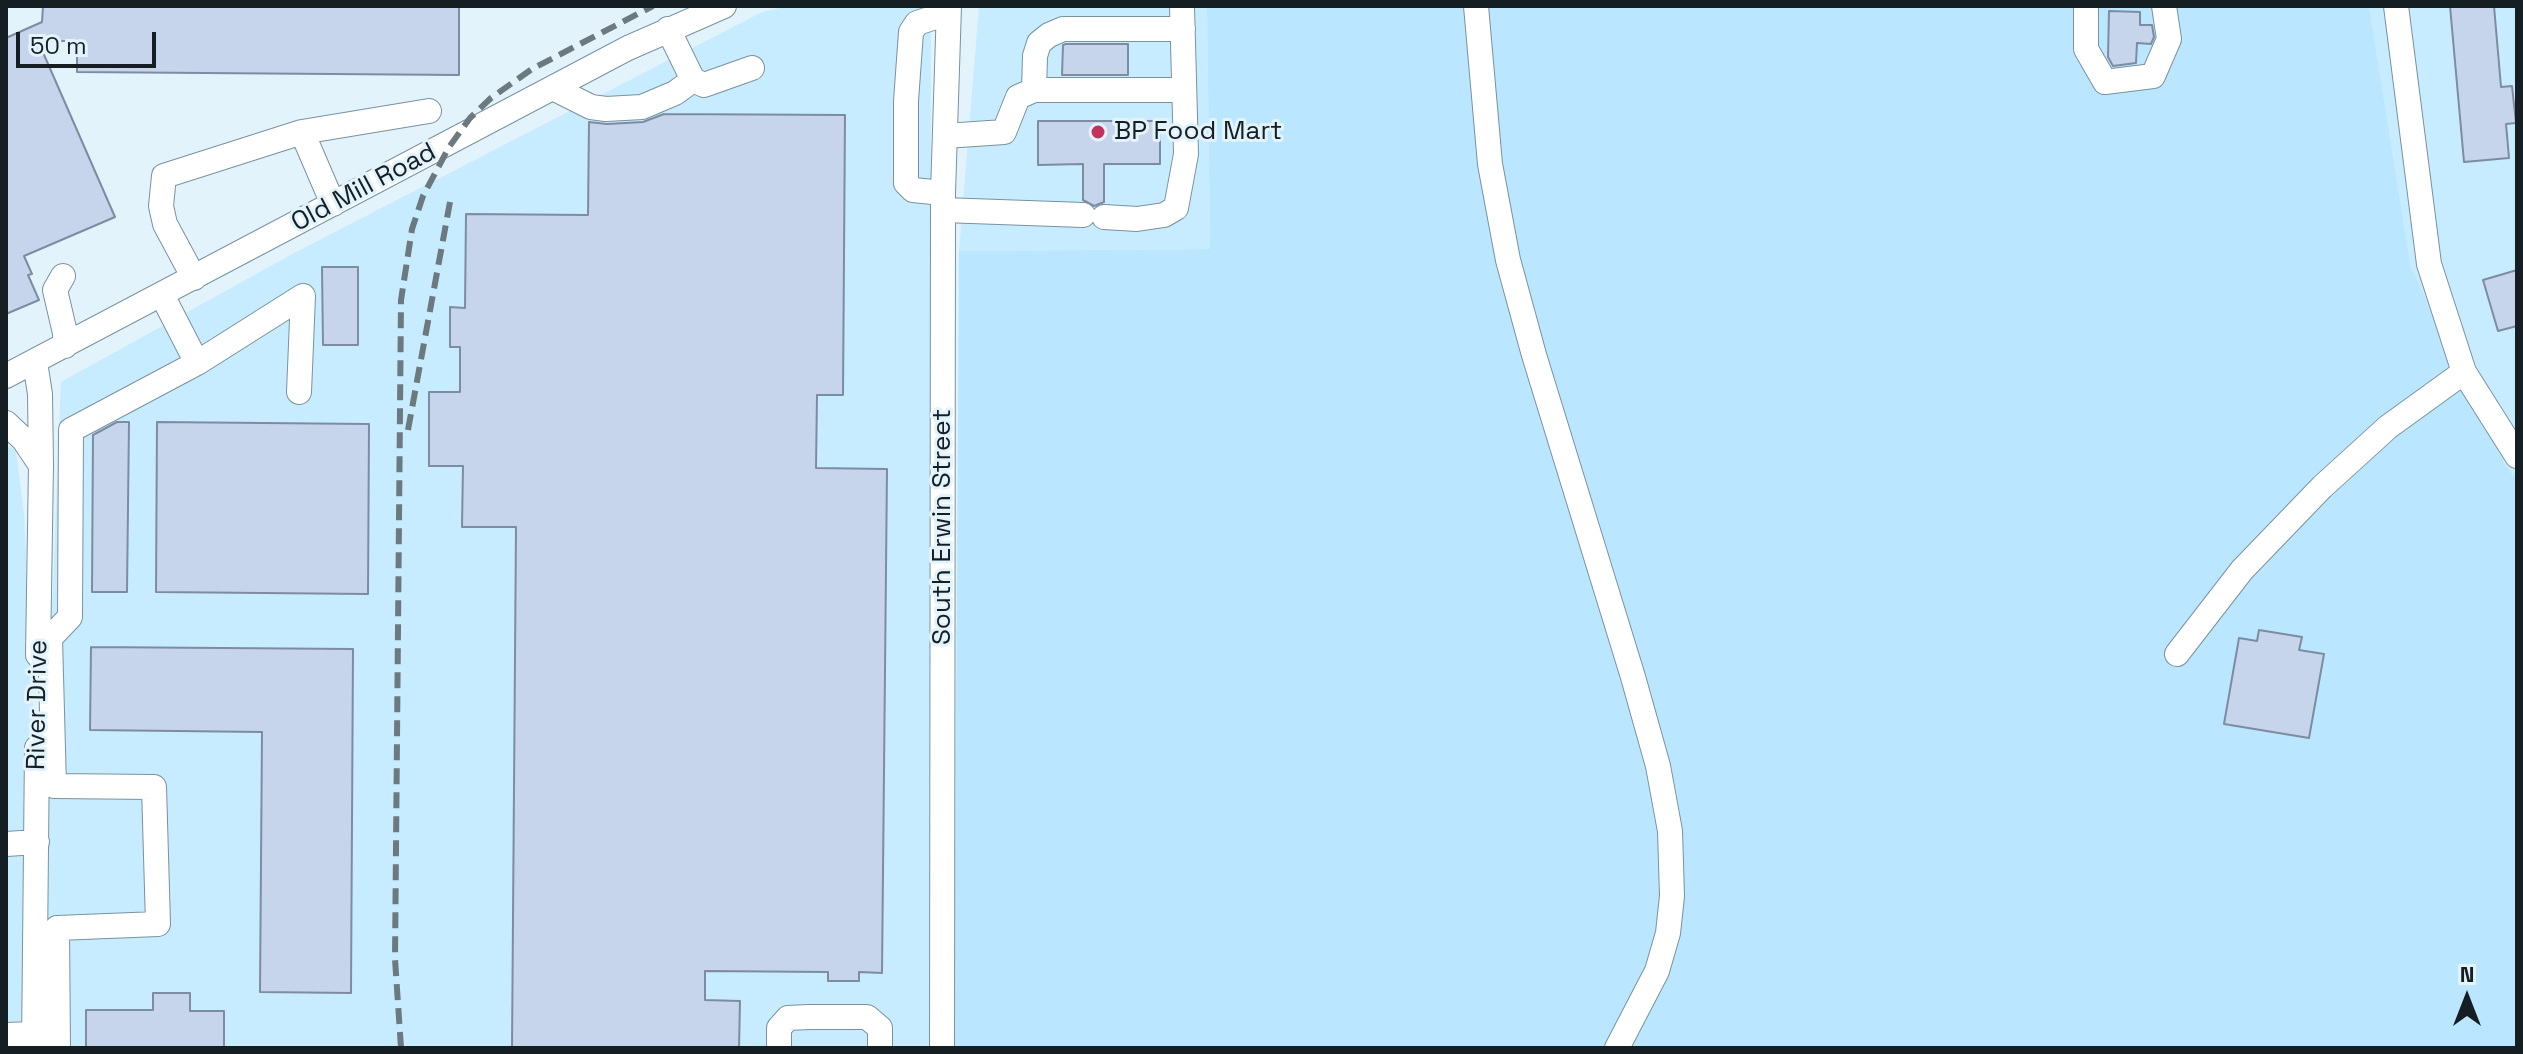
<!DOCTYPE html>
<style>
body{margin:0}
#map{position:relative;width:2523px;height:1054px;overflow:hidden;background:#e2f3fc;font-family:"Space Grotesk",sans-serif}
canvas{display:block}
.frame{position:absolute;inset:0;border:8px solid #141e23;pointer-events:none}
.north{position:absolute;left:2427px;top:958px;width:80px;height:80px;-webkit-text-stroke:6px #e2f3fc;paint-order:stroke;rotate:0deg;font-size:22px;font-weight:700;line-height:32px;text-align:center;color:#141e23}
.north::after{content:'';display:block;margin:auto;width:28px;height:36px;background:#141e23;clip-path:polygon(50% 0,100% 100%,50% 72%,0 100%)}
.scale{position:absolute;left:16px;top:32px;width:140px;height:36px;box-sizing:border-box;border:4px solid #141e23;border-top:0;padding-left:10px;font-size:24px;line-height:28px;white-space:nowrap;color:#141e23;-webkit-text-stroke:6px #e2f3fc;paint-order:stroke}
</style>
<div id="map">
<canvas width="2523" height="1054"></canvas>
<div class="frame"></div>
<div class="north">N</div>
<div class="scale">50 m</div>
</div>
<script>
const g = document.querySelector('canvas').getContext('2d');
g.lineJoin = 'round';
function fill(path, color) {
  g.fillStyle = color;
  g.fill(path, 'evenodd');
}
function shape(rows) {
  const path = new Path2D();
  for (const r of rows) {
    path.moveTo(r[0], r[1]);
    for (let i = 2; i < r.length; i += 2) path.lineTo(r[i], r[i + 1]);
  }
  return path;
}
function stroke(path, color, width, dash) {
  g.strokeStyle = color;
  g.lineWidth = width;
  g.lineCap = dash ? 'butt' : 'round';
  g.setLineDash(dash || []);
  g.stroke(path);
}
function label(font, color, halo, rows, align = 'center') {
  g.font = font + ' "Space Grotesk",sans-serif';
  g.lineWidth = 6;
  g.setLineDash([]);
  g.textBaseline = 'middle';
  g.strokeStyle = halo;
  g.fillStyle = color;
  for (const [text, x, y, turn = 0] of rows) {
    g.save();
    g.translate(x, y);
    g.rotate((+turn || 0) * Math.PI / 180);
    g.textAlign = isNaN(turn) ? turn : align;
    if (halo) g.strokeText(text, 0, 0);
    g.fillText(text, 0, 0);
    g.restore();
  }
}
fill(shape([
 [788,6,931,6,929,1048,6,1048,6,446,16,450,24,514,37,787,36,1012,61,382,296,252,762,12],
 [979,6,1207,6,1210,249,959,251],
 [2369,6,2517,6,2517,480,2505,465,2436,330,2411,268]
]), '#c8ecff');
fill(shape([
 [1207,6,2369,6,2411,268,2505,465,2517,480,2517,1048,954,1048,959,251,1210,249]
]), '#bae7ff');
const building = shape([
 [43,6,459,6,459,75,77,72,77,41,38,41,115,217,24,256,32,274,28,275,39,300,6,314,6,38,42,22,43,6],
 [2450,6,2494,6,2501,87,2512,86,2516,123,2506,124,2509,158,2464,162,2450,6],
 [2109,11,2140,12,2140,25,2152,25,2154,37,2151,44,2137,43,2136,63,2113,66,2108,57,2109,11],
 [1066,44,1128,44,1128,75,1062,75,1063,45,1066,44],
 [664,114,845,115,843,395,817,395,816,468,887,469,882,973,859,972,859,981,828,981,828,972,705,971,705,1000,740,1001,739,1048,512,1048,516,527,462,527,463,466,429,466,429,392,460,392,460,347,450,347,450,307,465,308,466,214,588,215,589,122,607,124,643,122,664,114],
 [1038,121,1160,121,1160,164,1104,164,1104,202,1094,206,1083,200,1083,164,1038,165,1038,121],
 [322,267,358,267,358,345,323,345,322,267],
 [2517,270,2517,326,2498,331,2483,280,2517,270],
 [117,422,129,422,127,592,92,592,93,435,117,422],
 [157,422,369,424,368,594,156,592,157,422],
 [2259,630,2302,637,2299,650,2324,654,2309,738,2224,724,2239,638,2257,641,2259,630],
 [91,647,353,649,351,993,260,992,262,732,90,730,91,647],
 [153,993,190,993,190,1011,224,1011,224,1048,86,1048,86,1010,153,1010,153,993]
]);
fill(building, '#c6d5ec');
stroke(building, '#7d8ca1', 2);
const minor = shape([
 [1476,6,1490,164,1508,260,1534,355,1633,677,1658,766,1670,831,1672,896,1668,933,1657,971,1617,1048],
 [2086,6,2086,49,2105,82,2153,76,2169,39,2164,6],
 [2396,6,2429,264,2464,372,2517,456],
 [693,80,704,85,752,68],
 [553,88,591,107,606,109,642,107,675,93,693,80,668,29],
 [1034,90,1035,56,1039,43,1049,35,1063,29,1183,29],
 [302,132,333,204],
 [945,136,1004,132,1018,97,1034,90,1184,90],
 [943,193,913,190,906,183,906,101,911,32,917,23,948,13],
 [943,210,1083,215],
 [1104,217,1137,219,1164,215,1176,208,1186,154,1182,6],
 [63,276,55,290,65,333,65,346],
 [194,278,165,224,161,206,164,176,302,132,429,111],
 [162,295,197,363,303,296,299,392],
 [35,362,40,394,41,465,38,655],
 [6,376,628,48,724,6],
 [6,423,24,440,40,464],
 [2177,654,2242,570,2322,487,2388,427,2464,372],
 [6,844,37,842],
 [6,1035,34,1034],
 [34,1048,37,748],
 [58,1048,57,928,158,924,154,787,54,786,50,638,70,617,71,430,197,363],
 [779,1048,779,1028,788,1018,809,1017,867,1017,880,1028,880,1048],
 [942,1048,943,193,949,6]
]);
stroke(minor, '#7892a0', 26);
stroke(minor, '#fff', 24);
stroke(shape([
 [408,430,450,202],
 [401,1048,395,959,401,300,412,229,423,196,449,147,470,118,491,98,532,69,653,6]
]), '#6c797f', 6, [16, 8]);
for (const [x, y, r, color] of [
 [1098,132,8,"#c1335e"]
]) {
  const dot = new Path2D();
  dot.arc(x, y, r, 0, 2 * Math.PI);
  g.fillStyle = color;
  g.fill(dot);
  stroke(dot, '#e2f3fc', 3);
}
label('26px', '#141e23', '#e2f3fc', [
 ["BP Food Mart",1114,132]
], 'left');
label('26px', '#141e23', '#e2f3fc', [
 ["Old Mill Road",364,188,-28],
 ["South Erwin Street",943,527,-90],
 ["River Drive",38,705,-89]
]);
</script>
